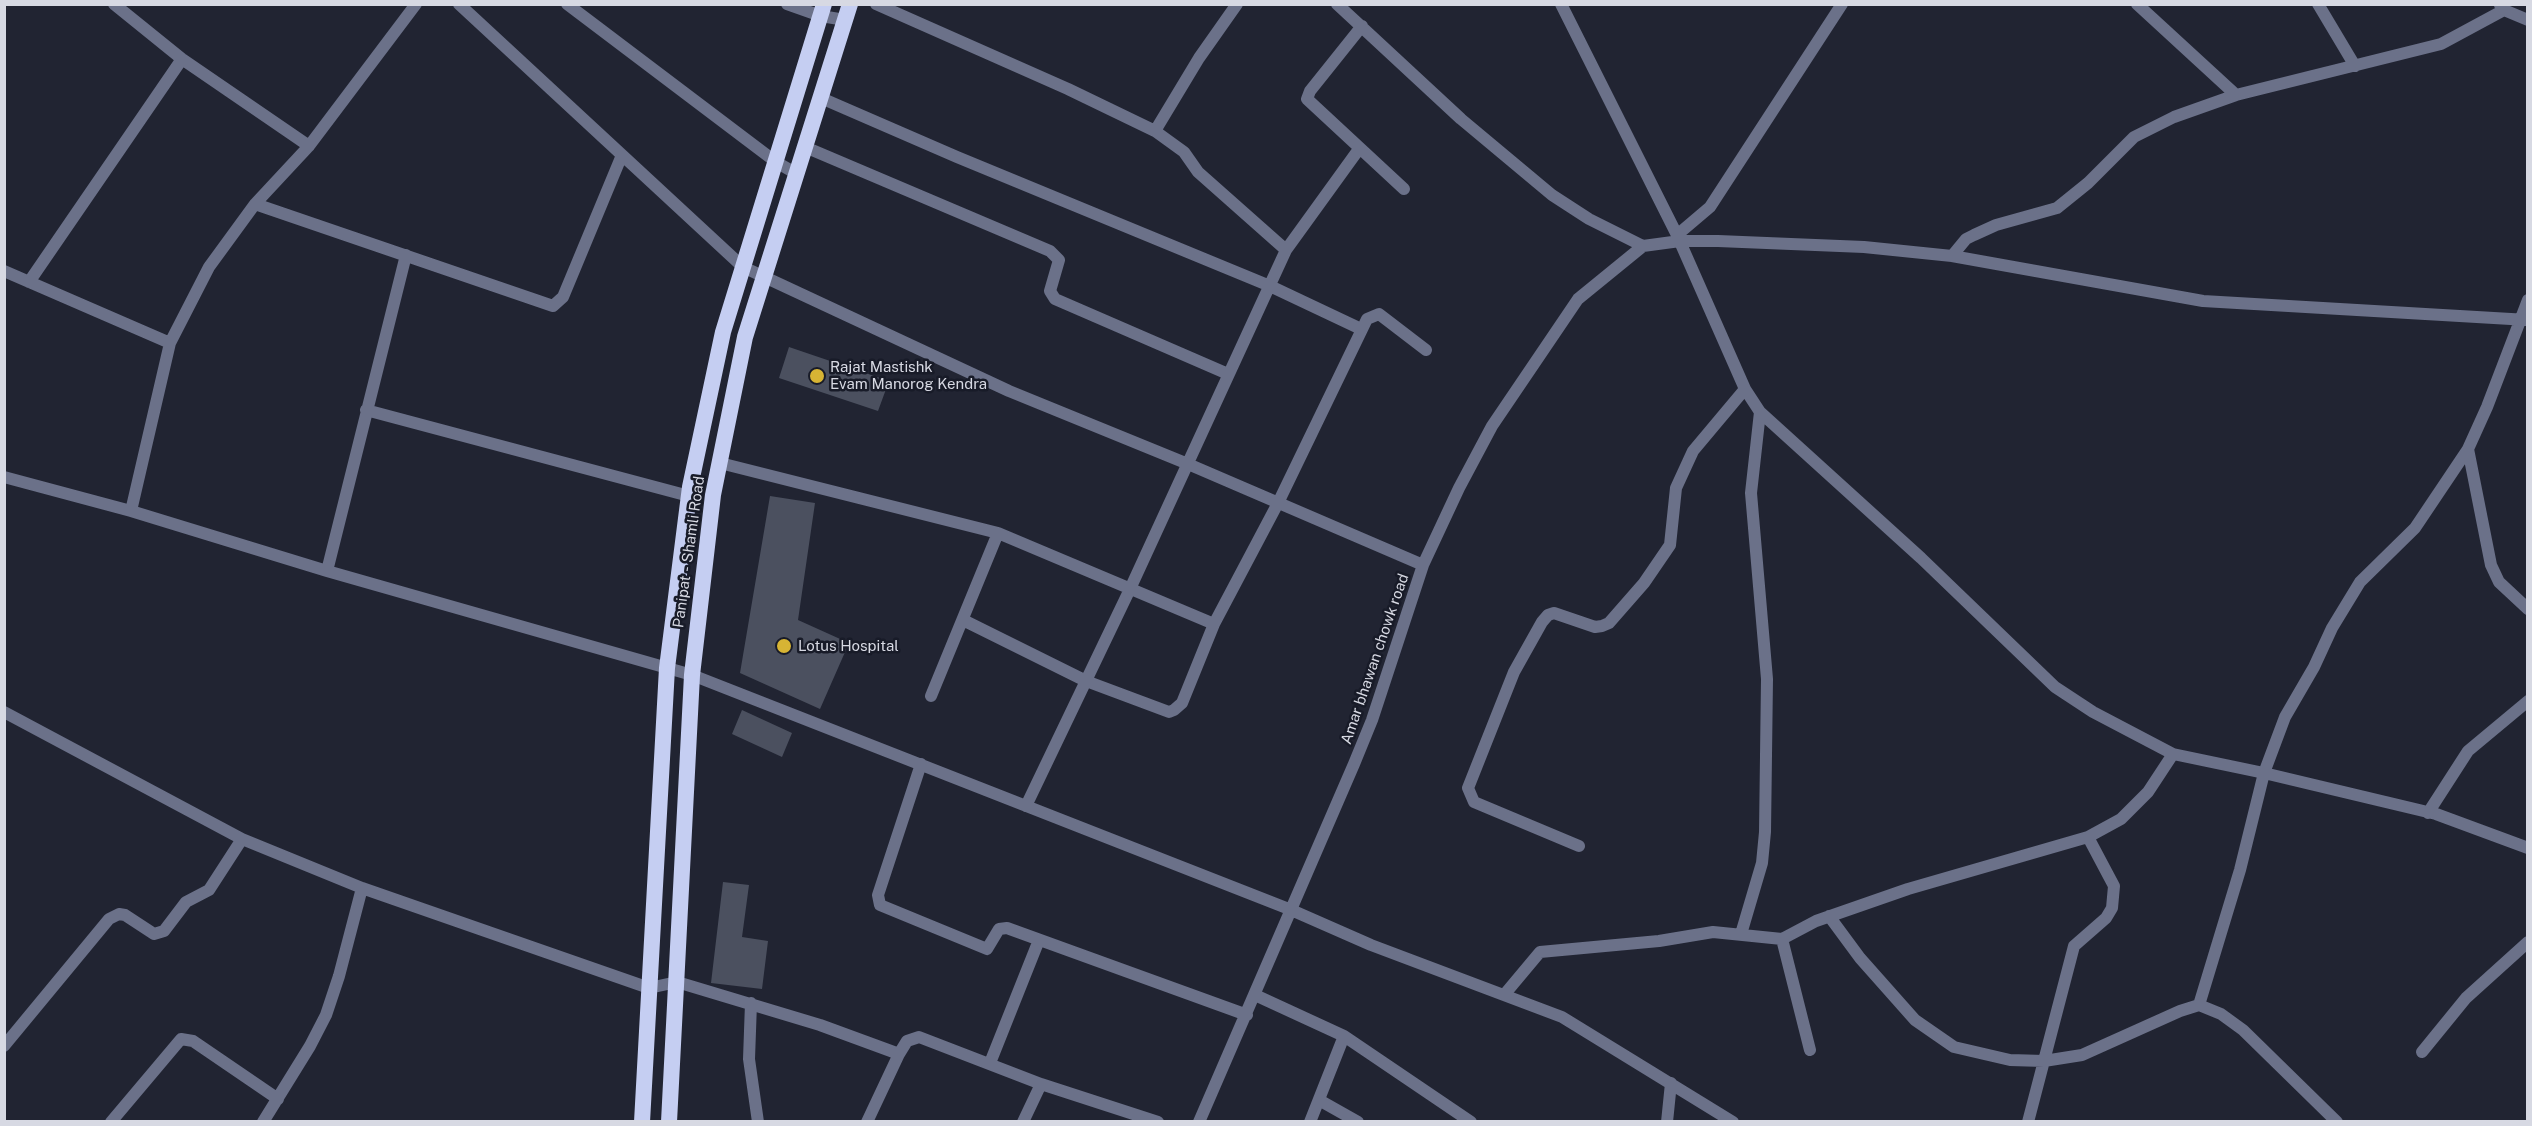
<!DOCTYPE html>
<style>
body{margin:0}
#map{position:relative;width:2532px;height:1126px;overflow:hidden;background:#212432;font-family:"Public Sans",sans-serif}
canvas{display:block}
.frame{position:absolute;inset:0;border:6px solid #d7d9e3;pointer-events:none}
</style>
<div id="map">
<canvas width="2532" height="1126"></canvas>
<div class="frame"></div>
</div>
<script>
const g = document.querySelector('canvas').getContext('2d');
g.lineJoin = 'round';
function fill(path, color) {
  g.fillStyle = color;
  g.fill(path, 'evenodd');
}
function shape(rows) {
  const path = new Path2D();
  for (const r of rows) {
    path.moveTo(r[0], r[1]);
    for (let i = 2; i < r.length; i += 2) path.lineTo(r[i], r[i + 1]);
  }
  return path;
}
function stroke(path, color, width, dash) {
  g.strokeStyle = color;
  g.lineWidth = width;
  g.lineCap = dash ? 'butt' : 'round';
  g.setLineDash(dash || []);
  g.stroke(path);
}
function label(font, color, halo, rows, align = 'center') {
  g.font = font + ' "Public Sans",sans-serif';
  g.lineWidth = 5;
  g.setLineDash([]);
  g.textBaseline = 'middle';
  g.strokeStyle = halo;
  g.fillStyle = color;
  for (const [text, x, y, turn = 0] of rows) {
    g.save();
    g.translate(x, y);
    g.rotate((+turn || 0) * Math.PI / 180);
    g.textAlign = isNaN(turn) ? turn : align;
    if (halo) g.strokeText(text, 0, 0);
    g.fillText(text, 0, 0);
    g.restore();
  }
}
fill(shape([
 [789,347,889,381,878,411,779,378],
 [770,496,815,503,798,620,849,643,820,709,740,673],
 [742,710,792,733,782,757,732,734],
 [723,882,749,885,742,937,768,941,762,989,711,983]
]), '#4b505f');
stroke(shape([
 [114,4,182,59,309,146],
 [459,4,743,267,1009,391,1188,464,1423,565],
 [567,4,776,162,797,174],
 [787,4,821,16,845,20],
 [876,4,1068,89,1155,131,1184,152,1198,172,1286,250],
 [1337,4,1461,119,1552,195,1589,219,1643,246,1680,241,1718,241,1864,247,1952,256,2203,301,2528,320],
 [1561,4,1677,235,1745,389,1760,412,1921,558,2055,687,2093,712,2173,754,2264,773,2436,814,2528,848],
 [2137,4,2236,95],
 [2318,4,2355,66],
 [2500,5,2504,10,2528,20],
 [1362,26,1310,91,1307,99,1404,189],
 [821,98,957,157,1270,286,1361,329],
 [1155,131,1199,58,1237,4],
 [805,147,1050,251,1059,260,1050,291,1055,299,1228,374],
 [255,204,553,306,563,297,622,155],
 [1677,235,1710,207,1842,4],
 [1952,256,1966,239,1974,235,1996,225,2057,208,2088,183,2134,137,2174,117,2236,95,2441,44,2504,10],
 [4,271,170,343],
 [29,282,182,59],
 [366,410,689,496],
 [2468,449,2491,565,2499,582,2528,609],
 [720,463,998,533,1214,624],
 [4,477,131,511,327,571,692,675,1289,909,1371,945,1562,1017,1733,1122],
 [131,511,170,343,209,267,255,204,309,146,416,4],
 [327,571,406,255],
 [963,620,1086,681,1169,712,1174,710,1182,703,1214,624,1278,503,1367,319,1379,314,1426,350],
 [931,696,998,533],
 [4,712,242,839,362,888,649,988,677,982,820,1025,899,1054],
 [921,764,878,895,880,905,987,949,999,929,1007,928,1247,1015],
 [1026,806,1130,589,1286,250,1359,149],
 [2428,813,2468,751,2528,701],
 [1579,846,1474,802,1468,788,1514,672,1542,622,1548,615,1554,613,1595,627,1602,626,1609,623,1644,583,1670,545,1676,488,1693,451,1745,389],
 [1829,916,1860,958,1915,1020,1954,1047,2010,1060,2044,1061,2082,1055,2180,1011,2199,1005,2221,1014,2243,1030,2337,1122],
 [1741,934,1762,863,1765,832,1767,679,1751,493,1760,412],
 [1782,939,1810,1050],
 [1255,995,1344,1036,1471,1122],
 [1504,995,1540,952,1659,941,1713,932,1782,939,1816,921,1908,889,2088,837,2121,819,2148,792,2173,754],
 [751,1003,749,1059,758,1122],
 [2199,1005,2240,870,2264,773,2285,717,2314,667,2332,628,2360,582,2415,528,2468,449,2487,407,2528,300],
 [4,1046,109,919,119,914,125,915,154,934,164,931,186,902,209,890,242,839],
 [2422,1052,2466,998,2528,942],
 [990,1063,1039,940],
 [1319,1100,1358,1122],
 [111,1122,181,1039,193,1041,278,1099],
 [263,1122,310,1046,326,1015,339,976,362,888],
 [867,1122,899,1054,907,1041,919,1037,1041,1084,1158,1122],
 [1023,1122,1041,1084],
 [1199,1122,1354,764,1372,720,1423,565,1459,488,1492,426,1578,299,1643,246],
 [1310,1122,1344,1036],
 [1667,1122,1671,1083],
 [2028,1122,2074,946,2106,918,2112,908,2114,886,2088,837]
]), '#6b7189', 12);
stroke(shape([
 [642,1122,667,668,690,487,723,332,824,4],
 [669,1122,692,675,713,495,745,337,850,4]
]), '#c5cef2', 16);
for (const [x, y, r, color] of [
 [817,376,8,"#d7b434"],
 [784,646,8,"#d7b434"]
]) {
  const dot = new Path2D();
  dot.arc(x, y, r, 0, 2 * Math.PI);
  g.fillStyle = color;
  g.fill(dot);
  stroke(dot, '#181b28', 2);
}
label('15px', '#d7d9e3', '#181b28', [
 ["Rajat Mastishk",830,367],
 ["Evam Manorog Kendra",830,384],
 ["Lotus Hospital",798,646]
], 'left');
label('15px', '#d7d9e3', '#181b28', [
 ["Panipat - Shamli Road",689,552,-82],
 ["Amar bhawan chowk road",1375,659,-71]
]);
</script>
